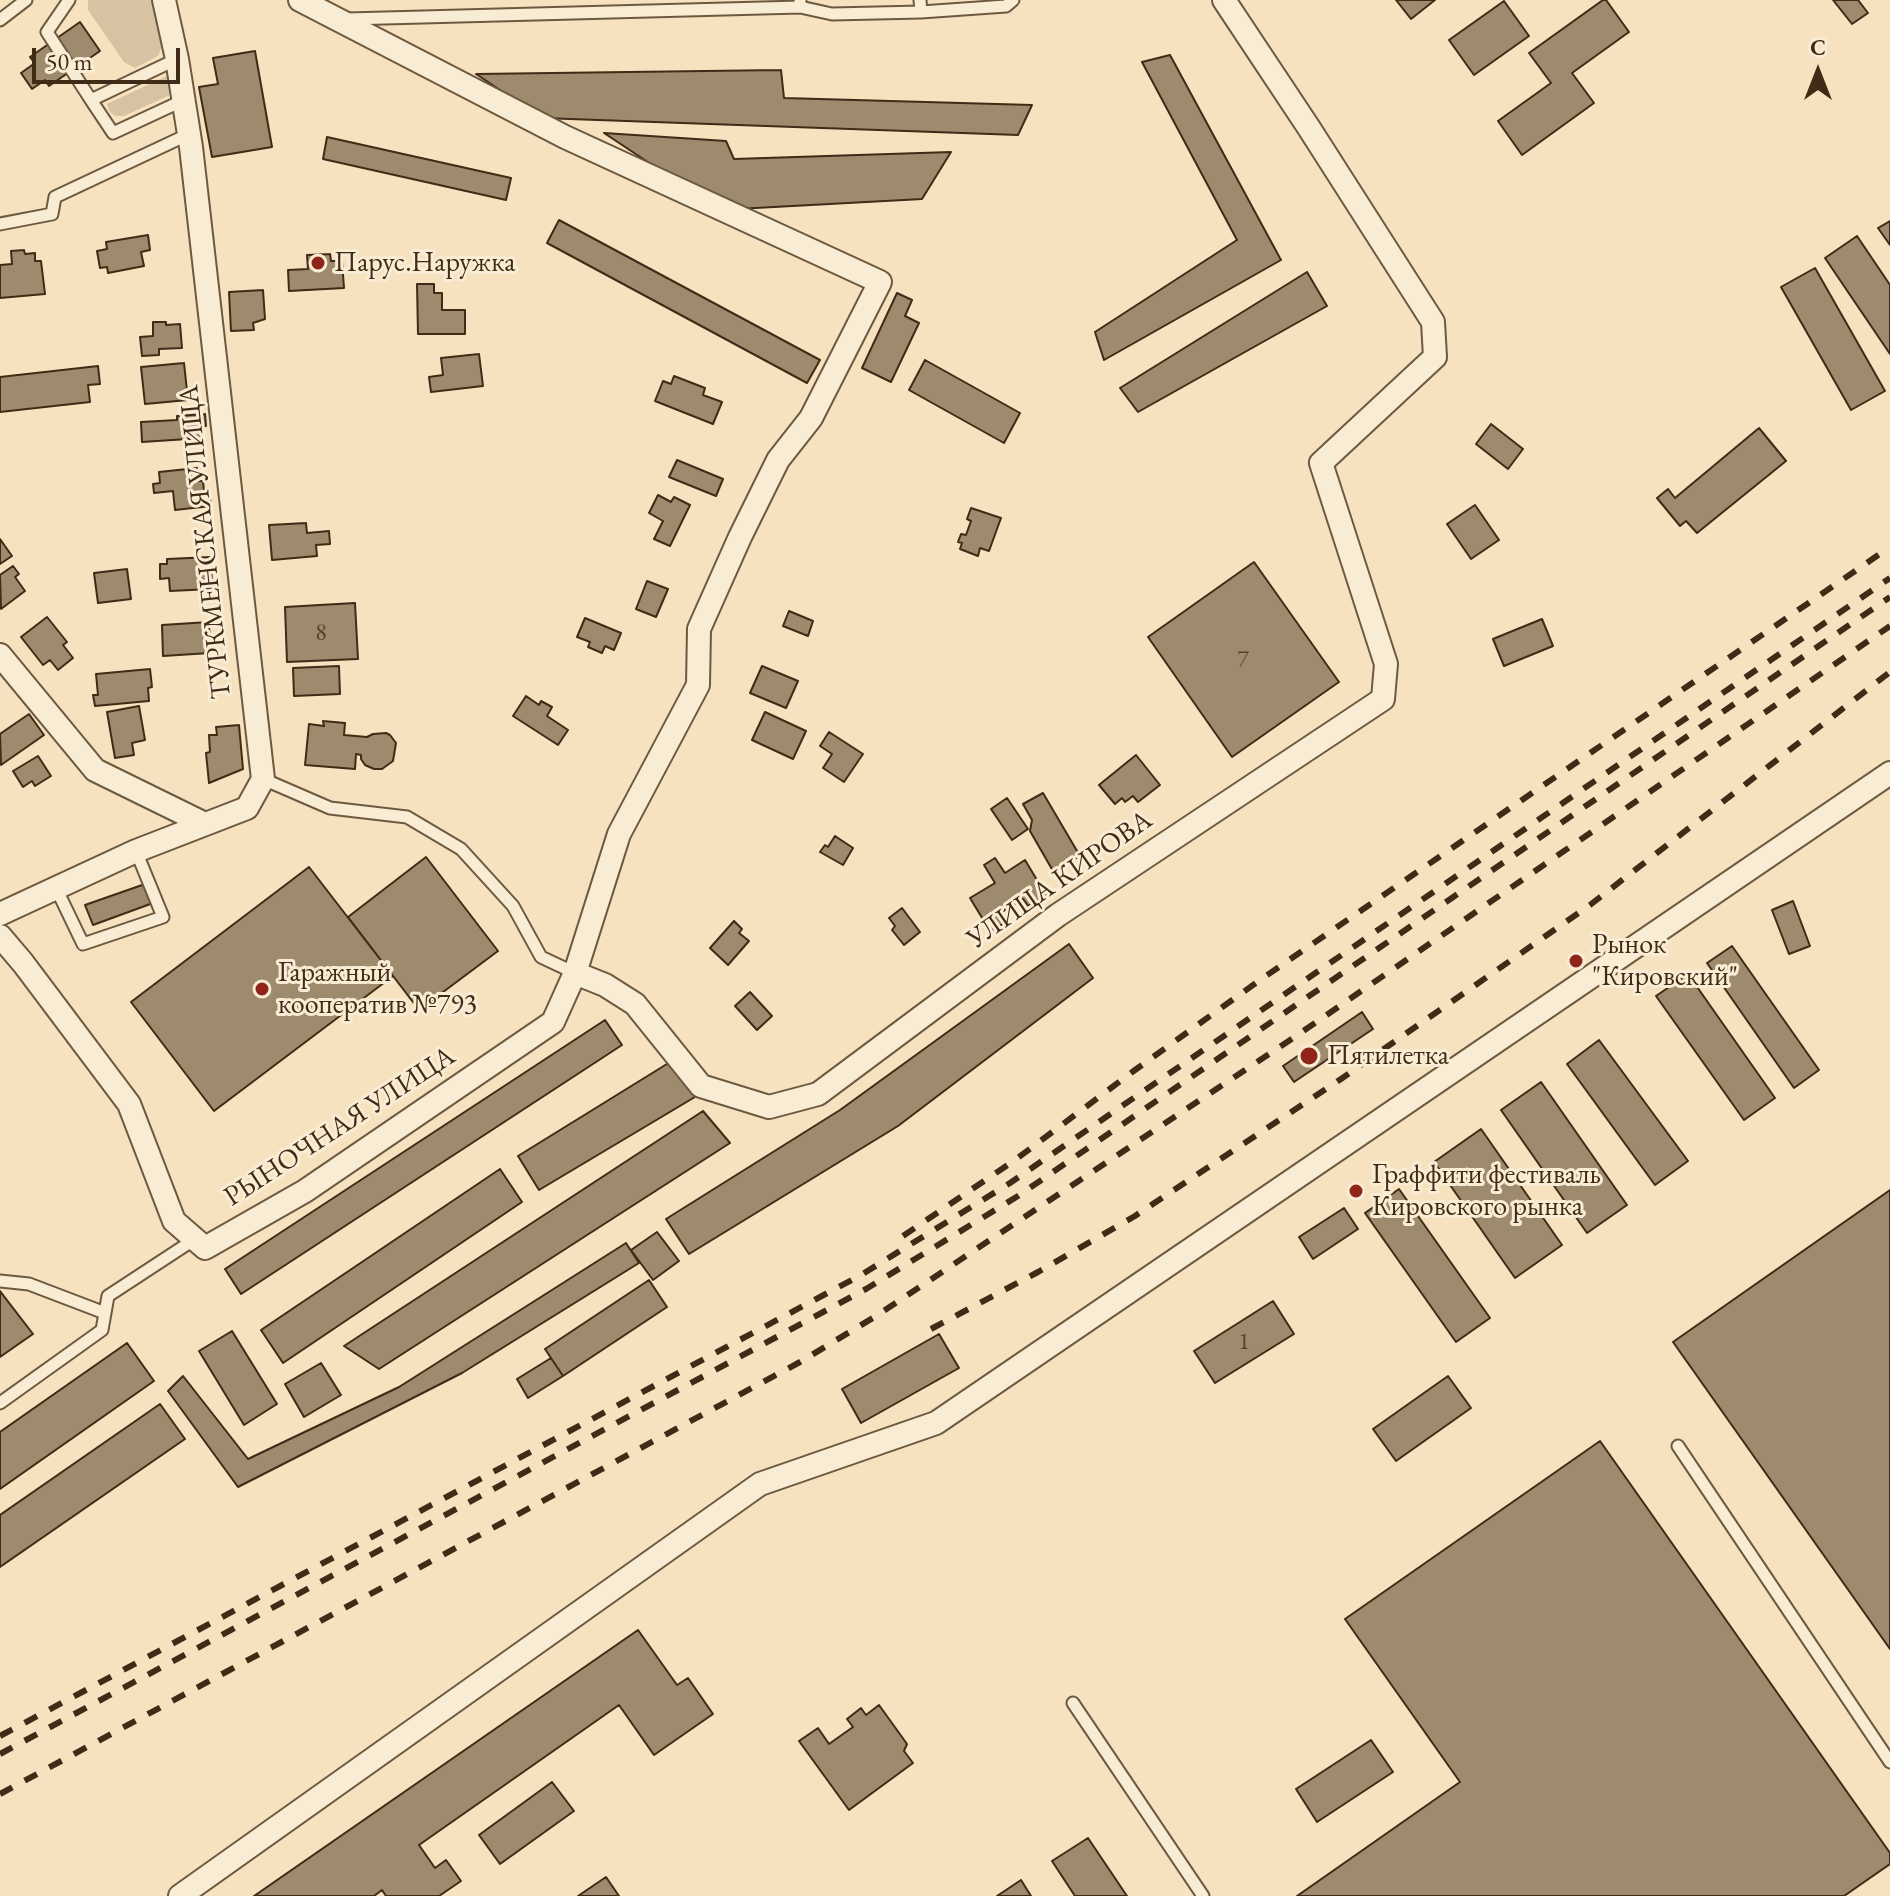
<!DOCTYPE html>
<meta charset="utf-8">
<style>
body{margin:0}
#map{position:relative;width:1890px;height:1896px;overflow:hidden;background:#f6e2be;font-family:"EB Garamond",serif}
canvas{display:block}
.north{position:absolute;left:1778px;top:32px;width:80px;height:80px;-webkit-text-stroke:6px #f9ecd5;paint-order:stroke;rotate:0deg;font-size:22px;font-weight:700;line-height:32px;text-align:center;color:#3f2b16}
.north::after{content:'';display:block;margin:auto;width:28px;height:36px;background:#3f2b16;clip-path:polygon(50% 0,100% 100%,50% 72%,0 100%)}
.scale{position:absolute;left:32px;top:48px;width:148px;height:36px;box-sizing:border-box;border:4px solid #3f2b16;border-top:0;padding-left:10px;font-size:24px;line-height:28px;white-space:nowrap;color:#3f2b16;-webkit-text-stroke:6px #f9ecd5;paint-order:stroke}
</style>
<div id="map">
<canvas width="1890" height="1896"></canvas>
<div class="north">С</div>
<div class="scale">50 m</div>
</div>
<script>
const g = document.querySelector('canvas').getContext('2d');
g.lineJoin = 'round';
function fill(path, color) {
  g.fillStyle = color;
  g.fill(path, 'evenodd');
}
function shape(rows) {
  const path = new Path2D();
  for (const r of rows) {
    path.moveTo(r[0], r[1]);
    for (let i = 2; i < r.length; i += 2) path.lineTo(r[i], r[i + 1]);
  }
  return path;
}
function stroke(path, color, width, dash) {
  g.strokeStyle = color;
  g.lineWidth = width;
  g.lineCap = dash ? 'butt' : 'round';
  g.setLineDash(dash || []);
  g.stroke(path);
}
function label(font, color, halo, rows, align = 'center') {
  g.font = font + ' "EB Garamond",serif';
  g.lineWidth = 6;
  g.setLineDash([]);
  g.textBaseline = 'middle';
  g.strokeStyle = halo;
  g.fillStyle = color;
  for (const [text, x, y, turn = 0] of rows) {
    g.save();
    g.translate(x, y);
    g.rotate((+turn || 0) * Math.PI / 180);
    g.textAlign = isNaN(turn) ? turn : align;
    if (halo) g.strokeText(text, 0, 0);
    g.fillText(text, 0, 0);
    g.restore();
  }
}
fill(shape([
 [88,0,160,0,163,44,158,56,135,68,124,62,88,10],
 [173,73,172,94,124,116,115,116,109,111,107,104]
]), '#d7c3a1');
const building = shape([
 [1396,0,1435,0,1411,19,1396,0],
 [1603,0,1606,0,1629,32,1572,73,1594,103,1522,155,1498,121,1551,83,1529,53,1603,0],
 [1833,0,1858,0,1868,13,1852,24,1833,0],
 [1504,1,1529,36,1474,75,1449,40,1504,1],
 [80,22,100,51,49,86,45,80,32,89,21,73,35,63,30,57,80,22],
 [255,51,272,147,212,157,199,87,218,84,213,58,255,51],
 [1170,55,1281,260,1104,360,1095,332,1237,240,1142,62,1170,55],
 [781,70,784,98,1032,105,1018,135,542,118,476,74,781,70],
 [604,133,726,141,734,159,951,152,922,199,737,209,690,190,604,133],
 [327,137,511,178,506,200,323,159,327,137],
 [559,220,820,360,807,383,547,243,559,220],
 [1890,221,1890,245,1878,228,1890,221],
 [148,235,150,250,141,252,144,266,108,273,107,267,100,268,97,251,107,249,106,242,148,235],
 [1857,236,1890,285,1890,354,1825,258,1857,236],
 [24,250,25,254,35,253,35,261,41,261,45,294,0,298,0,265,12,264,11,251,24,250],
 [330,254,331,261,342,261,344,288,289,291,288,270,308,269,307,255,330,254],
 [1815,268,1885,391,1851,410,1781,287,1815,268],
 [1307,272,1327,306,1138,412,1120,388,1307,272],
 [417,284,434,284,434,293,442,293,442,310,465,310,465,334,418,334,417,284],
 [263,290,265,319,253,323,254,330,231,331,229,292,263,290],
 [897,293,912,300,905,316,919,323,891,382,862,368,897,293],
 [153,322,166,322,166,325,180,324,182,348,159,349,159,355,142,356,140,337,153,336,153,322],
 [479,354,483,386,431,392,429,377,443,375,441,358,479,354],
 [925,360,1020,413,1004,443,909,390,925,360],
 [184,363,188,400,145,404,141,367,184,363],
 [98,366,100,384,88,385,90,402,0,412,0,377,98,366],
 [674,376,705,388,703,395,722,402,713,424,655,401,663,381,671,384,674,376],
 [205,414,206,426,202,426,203,438,142,442,141,422,177,420,177,416,205,414],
 [1491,424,1523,449,1508,469,1476,444,1491,424],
 [1759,428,1786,461,1697,533,1686,521,1680,526,1657,498,1668,489,1675,498,1759,428],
 [677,460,723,479,716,496,669,477,677,460],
 [197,468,198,481,203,481,204,491,209,491,211,506,175,510,173,491,154,493,153,484,160,483,159,472,197,468],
 [658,495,671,502,674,497,690,505,670,546,654,539,663,521,649,513,658,495],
 [1475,505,1499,540,1471,559,1447,524,1475,505],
 [971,508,1001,518,989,551,980,548,978,556,960,549,962,543,958,542,961,534,966,535,971,521,967,519,971,508],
 [306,523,307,533,329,531,330,544,316,545,317,556,272,560,269,525,306,523],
 [0,539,12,556,0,564,0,539],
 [211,557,212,589,170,591,169,578,160,579,160,564,167,564,167,559,211,557],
 [1254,562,1339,682,1232,757,1148,637,1254,562],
 [13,566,19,574,15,577,25,591,1,609,0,575,13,566],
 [127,569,131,599,98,603,94,573,127,569],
 [647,581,668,589,656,617,636,609,647,581],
 [355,603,358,659,287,662,285,607,355,603],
 [789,611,813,621,808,636,783,626,789,611],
 [47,617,67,642,63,645,73,658,58,670,50,660,43,665,21,637,47,617],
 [585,618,621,633,614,650,605,646,602,653,588,647,590,642,577,637,585,618],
 [1542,619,1553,646,1504,666,1493,639,1542,619],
 [209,622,210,653,163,656,162,625,209,622],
 [339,666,340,694,294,696,293,668,339,666],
 [762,666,798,681,786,708,750,693,762,666],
 [150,669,152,687,148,688,149,701,95,706,93,695,98,695,96,674,150,669],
 [526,696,539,705,541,701,552,707,547,716,568,730,558,745,513,716,526,696],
 [139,706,145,740,132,743,134,755,115,758,107,712,139,706],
 [765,712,806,731,793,759,752,740,765,712],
 [29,714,44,735,1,765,0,734,29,714],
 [323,721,345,723,344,735,367,737,373,734,386,733,390,735,396,743,393,761,382,769,374,769,365,765,361,759,361,755,356,754,355,769,305,765,309,724,324,726,323,721],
 [239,725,243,769,209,783,206,753,210,752,209,735,217,735,216,727,239,725],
 [829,732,863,754,844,782,823,768,832,754,820,746,829,732],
 [1136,755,1160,785,1138,802,1133,796,1125,802,1122,798,1115,804,1099,785,1136,755],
 [38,756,51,776,35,786,32,781,23,787,13,771,38,756],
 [1043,793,1080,856,1053,871,1030,831,1032,820,1023,804,1043,793],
 [1007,798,1028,829,1012,840,991,809,1007,798],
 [835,836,853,848,843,865,820,852,825,845,828,847,835,836],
 [426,857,498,951,419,1010,348,917,426,857],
 [995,858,1005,873,1025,860,1046,895,1028,906,1023,899,997,915,1003,924,990,931,970,898,995,883,984,865,995,858],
 [309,867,393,976,214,1111,131,1002,309,867],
 [145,884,153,903,93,925,85,905,145,884],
 [1793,901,1810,946,1789,954,1772,910,1793,901],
 [902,908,920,932,904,945,892,930,895,926,889,918,902,908],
 [734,921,742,929,739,933,749,941,728,965,710,948,734,921],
 [1069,944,1093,978,898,1126,689,1254,666,1219,840,1110,1069,944],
 [1732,946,1819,1070,1794,1088,1707,963,1732,946],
 [1688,974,1775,1098,1744,1120,1656,996,1688,974],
 [750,992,772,1016,757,1030,735,1006,750,992],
 [1362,1012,1373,1029,1294,1082,1283,1066,1362,1012],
 [605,1020,622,1045,241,1294,225,1269,605,1020],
 [1599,1040,1688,1161,1655,1185,1567,1064,1599,1040],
 [675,1059,700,1094,539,1190,518,1156,675,1059],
 [1541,1082,1627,1205,1587,1233,1501,1110,1541,1082],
 [703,1111,730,1143,379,1369,344,1346,703,1111],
 [1481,1129,1562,1245,1515,1278,1434,1162,1481,1129],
 [500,1169,522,1202,283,1363,261,1330,500,1169],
 [1399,1189,1490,1318,1456,1342,1365,1213,1399,1189],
 [1890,1190,1890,1649,1673,1342,1890,1190],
 [1344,1208,1358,1229,1313,1259,1299,1237,1344,1208],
 [657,1232,679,1261,653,1280,631,1250,657,1232],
 [626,1243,639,1263,462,1373,238,1487,168,1391,183,1376,248,1459,399,1387,626,1243],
 [649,1280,667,1307,563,1376,545,1349,649,1280],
 [0,1291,33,1334,0,1357,0,1291],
 [1273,1301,1294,1334,1215,1383,1194,1351,1273,1301],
 [232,1331,277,1404,244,1425,199,1351,232,1331],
 [939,1334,959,1368,861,1423,842,1389,939,1334],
 [127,1343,154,1381,0,1489,0,1432,127,1343],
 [551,1358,563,1376,528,1398,517,1379,551,1358],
 [321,1363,341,1395,304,1417,285,1384,321,1363],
 [1448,1376,1471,1408,1396,1461,1373,1429,1448,1376],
 [160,1404,185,1439,0,1567,0,1515,160,1404],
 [1600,1441,1890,1853,1890,1864,1844,1896,1297,1896,1460,1782,1345,1619,1600,1441],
 [638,1630,677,1685,688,1678,713,1714,654,1755,619,1705,419,1845,435,1868,446,1860,461,1881,439,1896,386,1896,382,1890,374,1896,254,1896,638,1630],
 [879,1705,907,1744,904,1751,913,1763,849,1810,799,1741,818,1728,829,1744,853,1727,847,1719,861,1708,866,1715,879,1705],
 [1371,1740,1393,1772,1317,1822,1296,1789,1371,1740],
 [552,1782,574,1811,500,1864,479,1835,552,1782],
 [1088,1838,1127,1896,1075,1896,1052,1861,1088,1838],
 [606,1877,619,1896,578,1896,606,1877],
 [1021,1880,1031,1896,997,1896,1021,1880]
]);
fill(building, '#9e8a6d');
stroke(building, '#3f2b16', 2);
const service = shape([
 [69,0,47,32,91,100,177,59],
 [920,0,921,12],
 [800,7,832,14,921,12,1006,6,1013,0],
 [347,19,800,7,800,0],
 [0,20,26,0],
 [91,100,113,133,184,100],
 [0,224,52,214,55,197,189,134],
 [263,779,330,808,407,817,461,849,513,906,541,957,575,973],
 [56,888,83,944,163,917,136,851],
 [0,1281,29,1284,105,1313],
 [0,1403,102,1330,108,1296,195,1239],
 [1678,1446,1890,1762],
 [1073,1703,1203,1896]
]);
const minor = shape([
 [0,655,95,770,205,824],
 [0,914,136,851,247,808,263,779,191,147,177,59,164,0],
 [0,936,23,963,129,1104,174,1221,205,1248,305,1191,553,1022,575,973,619,834,698,685,699,629,740,537,778,460,811,418,880,282,565,137,300,0],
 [575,973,605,985,635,1004,701,1086,769,1107,818,1094,1058,915,1383,699,1386,664,1321,463,1435,357,1433,322,1309,128,1224,0],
 [180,1896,760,1484,936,1423,1890,773]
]);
stroke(service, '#6d5940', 15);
stroke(minor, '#6d5940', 26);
stroke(service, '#f9ecd5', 11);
stroke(minor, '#f9ecd5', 22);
stroke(shape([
 [903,1236,1015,1160,1135,1070,1260,980,1890,547],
 [931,1329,1038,1272,1135,1216,1341,1079,1590,905,1890,672],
 [0,1736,861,1275,1010,1183,1890,578],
 [0,1754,866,1289,1018,1196,1890,597],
 [0,1794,800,1362,876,1316,1299,1034,1890,626]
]), '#3f2b16', 6, [14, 14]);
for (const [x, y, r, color] of [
 [318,263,8,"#8f2418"],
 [1576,961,8,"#8f2418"],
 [262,989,8,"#8f2418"],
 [1309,1056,10,"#8f2418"],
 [1356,1191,8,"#8f2418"]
]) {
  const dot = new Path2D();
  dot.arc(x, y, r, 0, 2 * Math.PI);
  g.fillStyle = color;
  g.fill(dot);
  stroke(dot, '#f9ecd5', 3);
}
label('24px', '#57432c', null, [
 ["8",321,633],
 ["7",1243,660],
 ["1",1244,1342]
]);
label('28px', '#3f2b16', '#f9ecd5', [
 ["Парус.Наружка",334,263],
 ["Рынок",1592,945],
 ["\"Кировский\"",1592,977],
 ["Гаражный",278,973],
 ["кооператив №793",278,1005],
 ["Пятилетка",1327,1056],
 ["Граффити фестиваль",1372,1175],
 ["Кировского рынка",1372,1207]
], 'left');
label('28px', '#3f2b16', '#f9ecd5', [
 ["ТУРКМЕНСКАЯ УЛИЦА",206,542,-96],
 ["УЛИЦА КИРОВА",1060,880,-35],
 ["РЫНОЧНАЯ УЛИЦА",340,1127,-33]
]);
</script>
